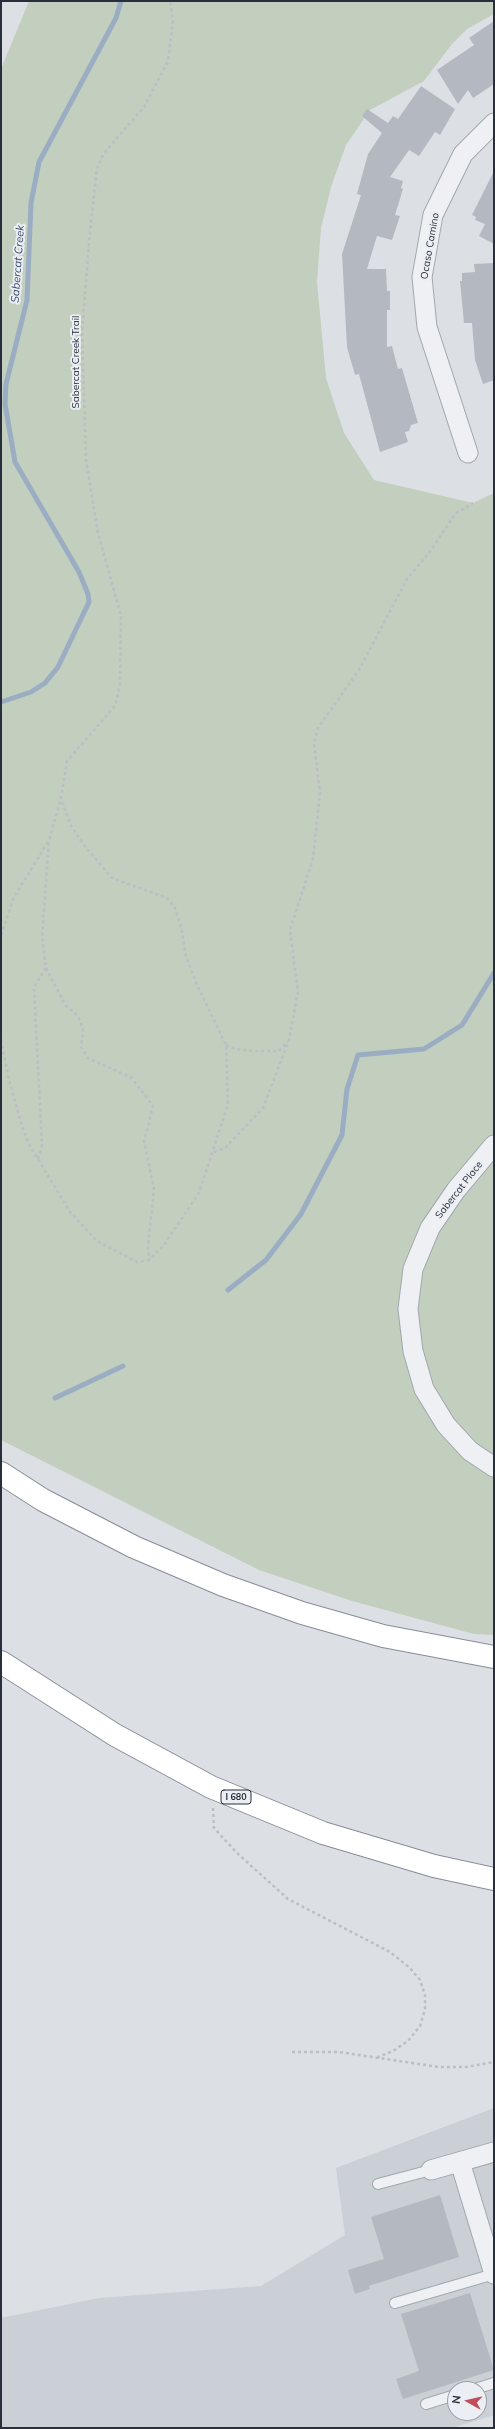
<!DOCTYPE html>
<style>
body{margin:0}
#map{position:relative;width:495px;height:2429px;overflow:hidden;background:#dce0e5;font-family:Mulish,sans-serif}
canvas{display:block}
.frame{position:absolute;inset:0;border:2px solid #282e3a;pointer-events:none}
.north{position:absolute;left:447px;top:2381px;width:40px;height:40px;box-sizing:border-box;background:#ebeef3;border:1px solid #9da1a9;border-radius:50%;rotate:278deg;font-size:11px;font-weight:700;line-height:16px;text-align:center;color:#282e3a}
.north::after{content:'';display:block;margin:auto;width:14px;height:18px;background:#bf4d5c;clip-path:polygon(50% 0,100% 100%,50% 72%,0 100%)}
</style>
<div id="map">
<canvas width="495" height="2429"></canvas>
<div class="frame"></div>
<div class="north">N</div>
</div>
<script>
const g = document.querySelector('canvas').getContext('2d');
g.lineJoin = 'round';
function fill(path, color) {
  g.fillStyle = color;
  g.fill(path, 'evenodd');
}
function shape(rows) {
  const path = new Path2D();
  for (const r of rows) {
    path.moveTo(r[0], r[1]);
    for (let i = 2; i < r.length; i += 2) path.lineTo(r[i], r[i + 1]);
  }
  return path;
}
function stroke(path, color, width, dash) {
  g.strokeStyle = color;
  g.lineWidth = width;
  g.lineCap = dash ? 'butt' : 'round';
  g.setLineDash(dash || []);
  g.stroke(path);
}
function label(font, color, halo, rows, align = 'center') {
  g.font = font + ' Mulish,sans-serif';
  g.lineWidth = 4;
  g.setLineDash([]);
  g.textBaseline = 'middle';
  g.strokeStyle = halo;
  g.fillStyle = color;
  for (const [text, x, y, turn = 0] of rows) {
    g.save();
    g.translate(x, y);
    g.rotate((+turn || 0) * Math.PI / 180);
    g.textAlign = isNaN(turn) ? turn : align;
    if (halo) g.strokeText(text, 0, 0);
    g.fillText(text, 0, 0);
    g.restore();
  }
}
fill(shape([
 [494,2108,494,2415,452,2428,1,2428,1,2318,99,2298,261,2286,345,2235,336,2168],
 [455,2389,479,2389,479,2413,455,2413]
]), '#cbcfd6');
fill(shape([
 [29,1,494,1,494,14,467,29,452,44,424,81,370,110,346,145,331,187,321,228,317,282,326,378,344,433,374,480,473,503,494,493,494,1635,474,1634,352,1601,259,1570,1,1440,1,69]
]), '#c2cebe');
stroke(shape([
 [1,702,31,692,45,683,58,667,89,602,88,594,79,572,15,462,5,404,6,384,27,300,31,203,39,162,116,18,121,1],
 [228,1290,266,1260,301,1214,342,1135,347,1089,358,1055,424,1049,462,1025,494,973],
 [55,1398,123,1366]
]), '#9badc2', 5);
fill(shape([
 [494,21,494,84,473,98,468,90,458,104,437,70,474,45,469,38],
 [421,86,455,109,440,135,435,132,419,156,409,150,390,177,403,181,401,188,403,189,395,215,400,216,392,240,377,236,367,269,386,269,387,291,390,291,390,310,387,310,387,347,392,346,398,369,402,368,418,423,411,425,409,431,405,432,408,442,380,452,359,374,355,375,347,347,342,254,361,195,357,194,368,154,382,133,362,116,367,109,388,123,393,116,398,119],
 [494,171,494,244,479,236,485,224,475,220,476,217,472,215],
 [494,263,494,380,483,384,475,360,472,323,464,323,460,281,462,281,462,273,475,272,474,264],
 [440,2195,459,2257,369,2286,370,2289,355,2294,348,2270,384,2259,371,2217],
 [470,2293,494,2370,403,2399,396,2379,419,2371,401,2314]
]), '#b4b9c1');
const service = shape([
 [378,2184,431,2170],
 [395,2303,494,2274],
 [475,2389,494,2383],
 [426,2404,455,2395]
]);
const minor = shape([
 [468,453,427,327,422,277,433,215,463,154,494,123],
 [494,1145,456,1190,430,1228,413,1269,408,1309,413,1351,424,1389,446,1425,470,1451,494,1467],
 [460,2162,494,2274],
 [431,2170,494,2152]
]);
const motorway = shape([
 [1,1473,43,1500,134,1547,223,1585,302,1613,383,1636,494,1657],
 [1,1662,115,1735,211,1787,323,1833,434,1866,494,1879]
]);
stroke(service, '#a2a7ae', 12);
stroke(minor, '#a2a7ae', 21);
stroke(motorway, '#868d9a', 24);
stroke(shape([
 [1,935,14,897,49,840,61,798,67,761,115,706,120,685,121,616,98,533,86,460,82,331,90,232,97,168,104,153,144,107,168,61,173,20,170,1],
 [46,968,65,1005,78,1016,83,1029,81,1047,88,1058,132,1078,153,1106,144,1142,154,1189,148,1246,149,1260],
 [1,1040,9,1080,23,1129,30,1146,70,1212,97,1241,137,1262,149,1260,163,1246,199,1193,228,1104,226,1045,197,985,186,956,182,931,175,908,167,898,112,878,83,844,70,824,61,799],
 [226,1045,236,1049,253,1051,279,1051,288,1042],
 [214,1152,225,1148,263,1108,289,1040,298,992,290,930,313,859,320,793,314,743,318,728,359,670,407,579,432,549,455,514,473,503],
 [38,1159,42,1145,34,987,46,968,42,938,49,841],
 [213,1808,214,1828,237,1853,288,1899,390,1952,410,1968,420,1980,425,1995,425,2010,420,2026,408,2041,393,2051,378,2057],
 [292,2052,339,2052,439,2067,466,2067,494,2062]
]), '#bbbec4', 2.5, [3, 3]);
stroke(service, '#eff0f4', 10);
stroke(minor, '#eff0f4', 19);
stroke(motorway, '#fff', 22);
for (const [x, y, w] of [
 [236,1797,30]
]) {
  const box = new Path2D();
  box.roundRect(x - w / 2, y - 7, w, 14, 3);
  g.fillStyle = '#ebeef3';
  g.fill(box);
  stroke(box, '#282e3a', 1);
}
label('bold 9px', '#282e3a', null, [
 ["I 680",236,1797]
]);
label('10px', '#282e3a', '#ebeef3', [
 ["Ocaso Camino",430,246,-80],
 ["Sabercat Creek Trail",76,362,-90],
 ["Sabercat Place",459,1190,-52]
]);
label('italic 11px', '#364c69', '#ebeef3', [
 ["Sabercat Creek",18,264,-86]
]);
</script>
